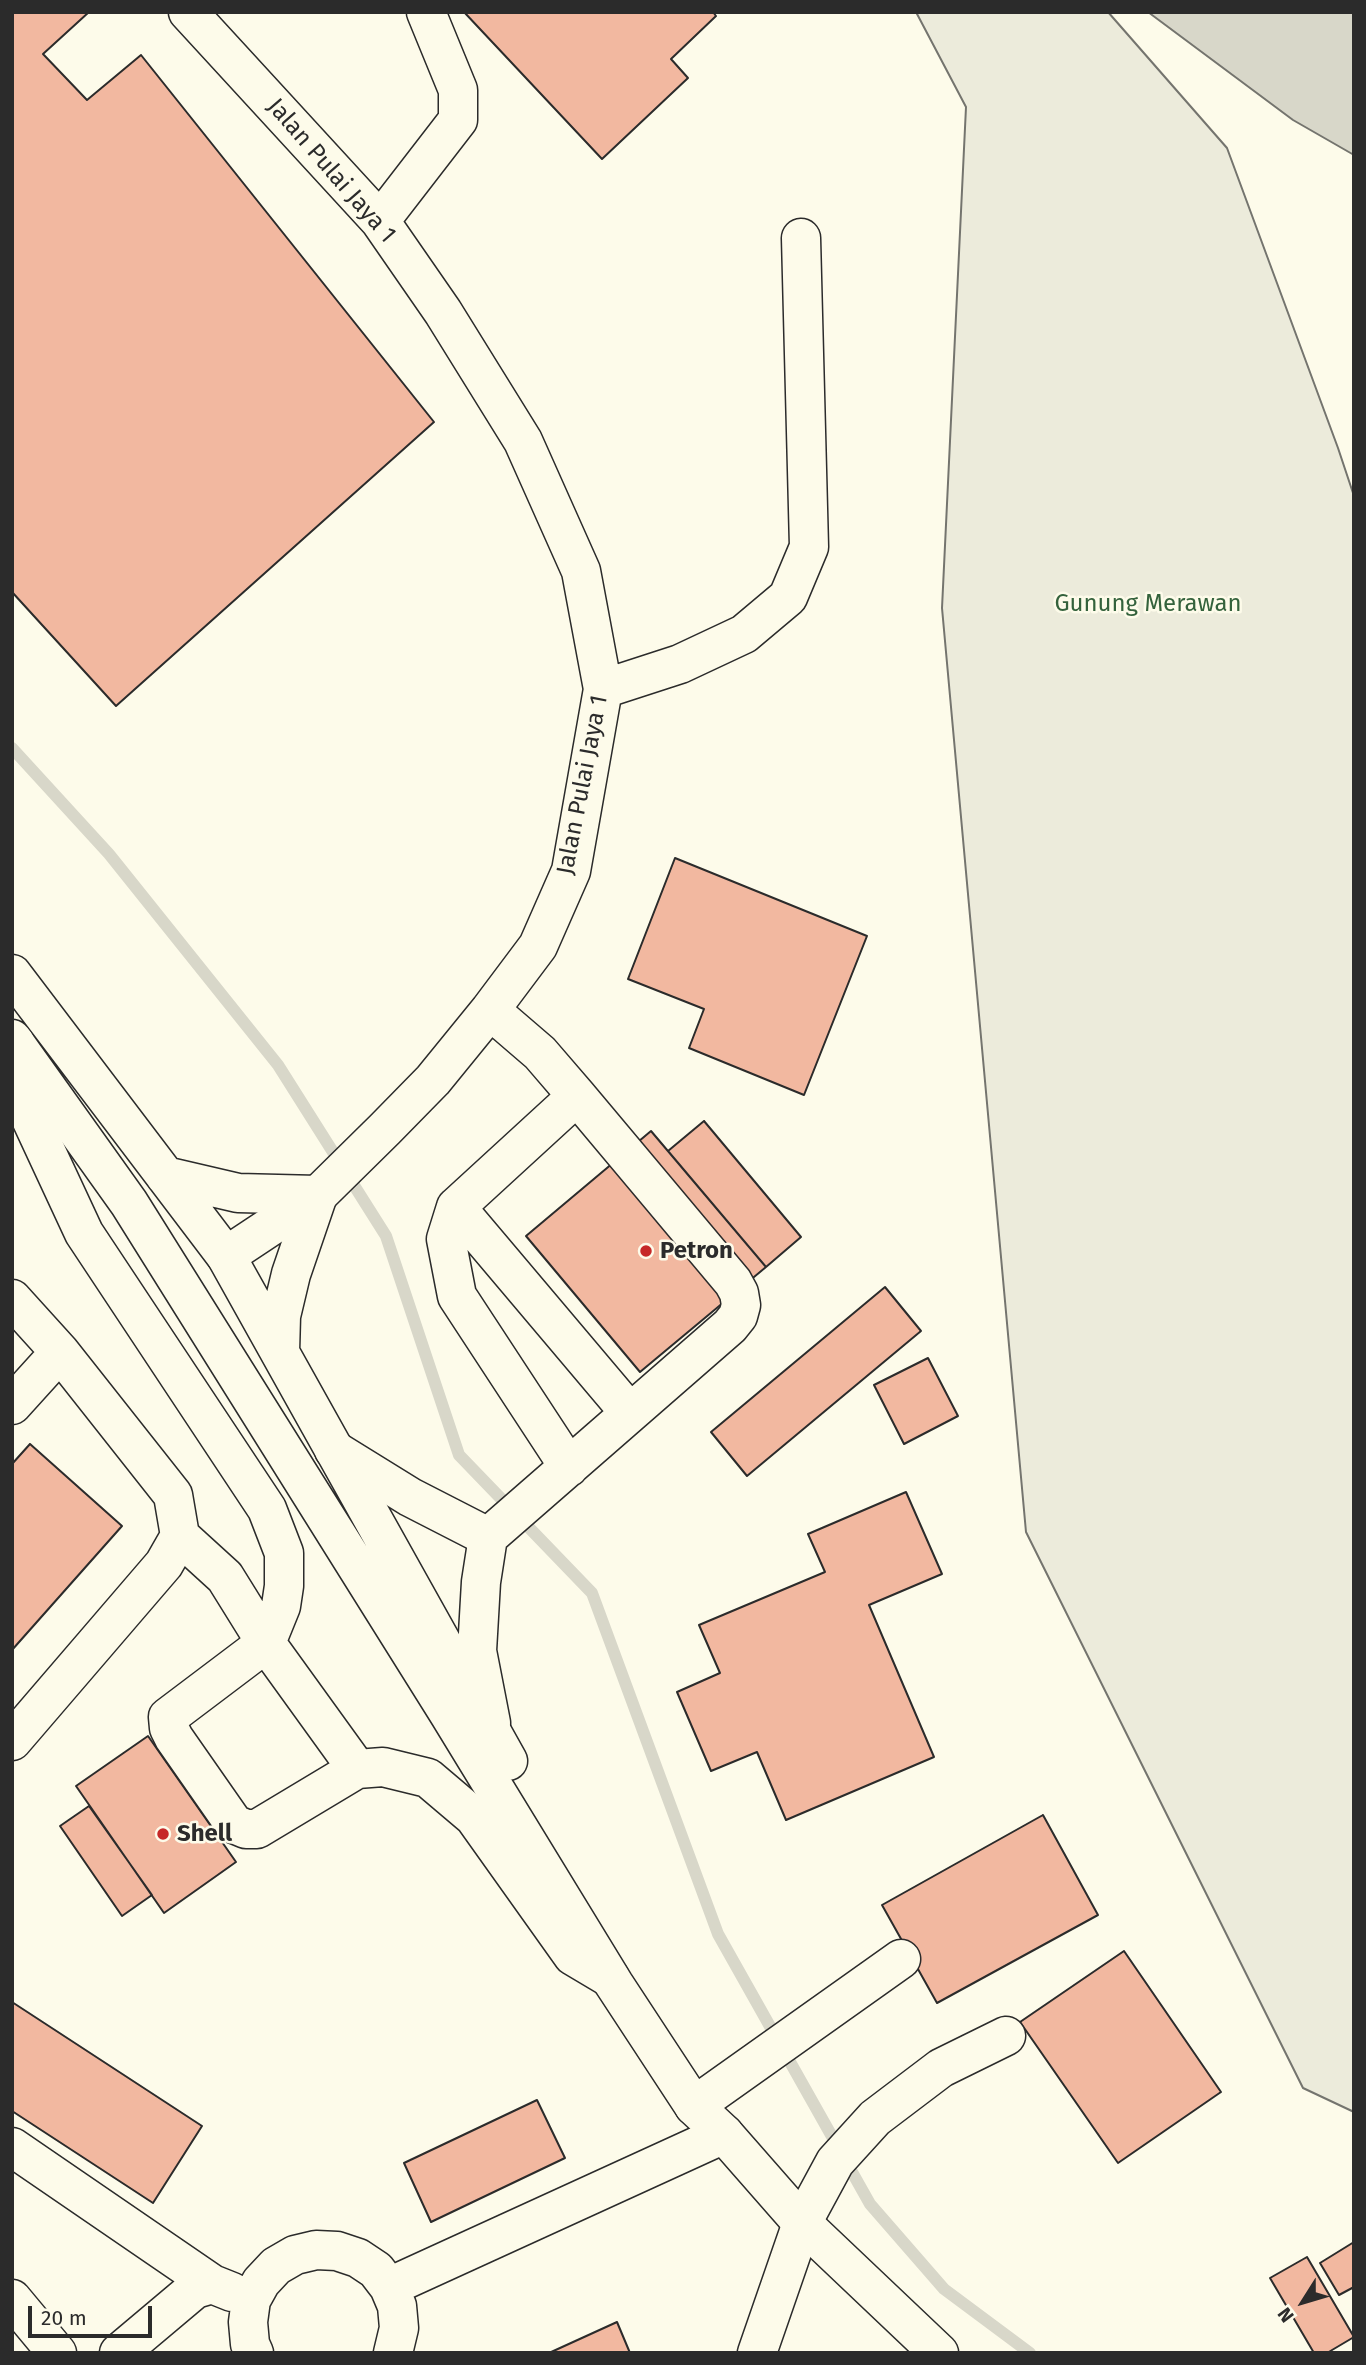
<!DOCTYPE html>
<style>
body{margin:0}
#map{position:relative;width:1366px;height:2365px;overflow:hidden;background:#fdfbea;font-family:"Fira Sans",sans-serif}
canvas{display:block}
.frame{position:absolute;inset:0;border:14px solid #2b2b2b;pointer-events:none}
.north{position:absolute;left:1268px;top:2267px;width:70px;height:70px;-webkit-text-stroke:5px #fdfbea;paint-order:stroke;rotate:233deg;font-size:19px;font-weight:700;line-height:28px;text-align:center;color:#2b2b2b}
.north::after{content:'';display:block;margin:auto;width:24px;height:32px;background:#2b2b2b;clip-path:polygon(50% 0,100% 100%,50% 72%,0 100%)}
.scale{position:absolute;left:28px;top:2306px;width:124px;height:32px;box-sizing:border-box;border:4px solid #2b2b2b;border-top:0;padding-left:9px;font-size:21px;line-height:24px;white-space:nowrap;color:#2b2b2b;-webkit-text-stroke:5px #fdfbea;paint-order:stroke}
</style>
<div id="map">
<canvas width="1366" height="2365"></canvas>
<div class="frame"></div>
<div class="north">N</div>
<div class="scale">20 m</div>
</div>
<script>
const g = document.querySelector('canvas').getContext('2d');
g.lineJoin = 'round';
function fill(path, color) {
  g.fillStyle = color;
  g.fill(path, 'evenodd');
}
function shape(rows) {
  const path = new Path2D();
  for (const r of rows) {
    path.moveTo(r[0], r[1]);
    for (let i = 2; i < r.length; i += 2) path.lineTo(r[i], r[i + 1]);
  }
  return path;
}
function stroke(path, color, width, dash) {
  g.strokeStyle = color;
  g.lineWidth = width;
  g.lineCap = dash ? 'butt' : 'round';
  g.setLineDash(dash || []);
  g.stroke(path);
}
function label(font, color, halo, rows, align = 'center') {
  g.font = font + ' "Fira Sans",sans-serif';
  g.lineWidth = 5;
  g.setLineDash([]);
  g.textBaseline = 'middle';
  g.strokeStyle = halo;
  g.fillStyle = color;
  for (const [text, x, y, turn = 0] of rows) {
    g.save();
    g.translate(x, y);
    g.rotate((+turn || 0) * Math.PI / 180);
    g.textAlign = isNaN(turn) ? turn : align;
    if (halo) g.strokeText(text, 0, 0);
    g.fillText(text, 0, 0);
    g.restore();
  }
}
const green = shape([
 [916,12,1108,12,1227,148,1338,448,1354,496,1354,2112,1303,2088,1026,1532,942,608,966,107,916,12]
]);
fill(green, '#ecebdb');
stroke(green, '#74746e', 2);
const water = shape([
 [1148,12,1354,12,1354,155,1293,120,1148,12]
]);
fill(water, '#d8d7c9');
stroke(water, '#74746e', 2);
stroke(shape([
 [12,748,109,854,278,1065,386,1236,459,1455,592,1593,718,1934,870,2204,944,2289,1030,2353]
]), '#d8d7c9', 12);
const building = shape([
 [12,12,89,12,43,54,87,100,141,55,434,422,116,706,12,592,12,12],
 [464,12,713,12,716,16,671,59,688,78,602,159,464,12],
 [675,858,867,936,804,1095,689,1048,704,1009,628,979,675,858],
 [704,1121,801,1237,766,1267,668,1151,704,1121],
 [651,1131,766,1267,640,1372,526,1236,651,1131],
 [885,1287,921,1331,747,1476,711,1432,885,1287],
 [928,1358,958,1416,904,1444,874,1385,928,1358],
 [30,1444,122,1526,12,1650,12,1464,30,1444],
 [906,1492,942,1574,869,1605,934,1757,786,1820,757,1752,711,1771,677,1692,720,1673,699,1625,825,1572,808,1534,906,1492],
 [148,1736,236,1862,164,1913,76,1786,148,1736],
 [89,1806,152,1895,122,1916,60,1826,89,1806],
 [1043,1815,1098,1915,937,2003,882,1905,1043,1815],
 [1124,1951,1221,2092,1118,2163,1020,2022,1124,1951],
 [12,2002,202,2126,153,2203,12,2111,12,2002],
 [537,2100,565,2158,431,2222,404,2163,537,2100],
 [1354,2242,1354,2287,1339,2295,1320,2263,1354,2242],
 [1307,2257,1354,2337,1327,2353,1314,2353,1270,2278,1307,2257],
 [617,2322,630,2353,549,2353,617,2322]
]);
fill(building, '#f2b8a0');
stroke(building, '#2b2b2b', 2);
const minor = shape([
 [188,12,380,221,443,312,523,441,581,571,603,689,571,871,538,946,490,1010,433,1080,385,1129,318,1195,226,1256],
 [380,221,458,120,458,90,426,12],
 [603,689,680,664,744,634,788,597,809,547,801,238],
 [15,1043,31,1119,84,1233,267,1509,284,1553,284,1586,281,1606,266,1643,168,1717,169,1728,174,1738,234,1824,246,1829,257,1829,357,1769,383,1767,428,1778,474,1817,573,1956,610,1978],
 [456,1207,630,1413],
 [12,1299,60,1352,173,1495,180,1536,164,1564,12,1741],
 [12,1405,60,1352],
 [334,1450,410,1497,488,1537,481,1582,477,1651,491,1723],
 [569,1467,457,1296,446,1239,456,1207,577,1096],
 [180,1536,225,1577,266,1643,357,1769],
 [488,1537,730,1326,738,1316,741,1305,739,1293,733,1282,577,1096,540,1053,490,1010],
 [694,2106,901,1959],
 [12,2147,212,2284],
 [389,2287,724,2134],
 [12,2299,57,2353],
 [119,2353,195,2289,212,2284,232,2292],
 [254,2353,250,2344,248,2322,251,2300,261,2282,276,2266,295,2255,316,2250,337,2251,358,2258,376,2270,389,2287,397,2306,399,2328,393,2353],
 [757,2353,802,2223,835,2162,875,2118,941,2068,1006,2036]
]);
const major = shape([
 [12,974,226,1256,508,1761],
 [12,1039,129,1203,449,1714,614,1984,694,2106,724,2134,802,2223,939,2353],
 [165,1176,238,1193,318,1195,291,1274,281,1316,280,1352]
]);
stroke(minor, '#2b2b2b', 41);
stroke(major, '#2b2b2b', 41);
stroke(minor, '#fdfbea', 38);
stroke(major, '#fdfbea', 38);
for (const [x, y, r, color] of [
 [646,1251,7,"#c62828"],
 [163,1834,7,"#c62828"]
]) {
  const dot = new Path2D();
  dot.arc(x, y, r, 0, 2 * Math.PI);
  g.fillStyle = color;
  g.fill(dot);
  stroke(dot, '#fdfbea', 2.5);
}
label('24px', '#2b2b2b', '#fdfbea', [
 ["Jalan Pulai Jaya 1",331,171,49],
 ["Jalan Pulai Jaya 1",583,785,-79]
]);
label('24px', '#34623c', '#fdfbea', [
 ["Gunung Merawan",1148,604]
]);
label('bold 24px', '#2b2b2b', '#fdfbea', [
 ["Petron",660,1251],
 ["Shell",177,1834]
], 'left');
</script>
